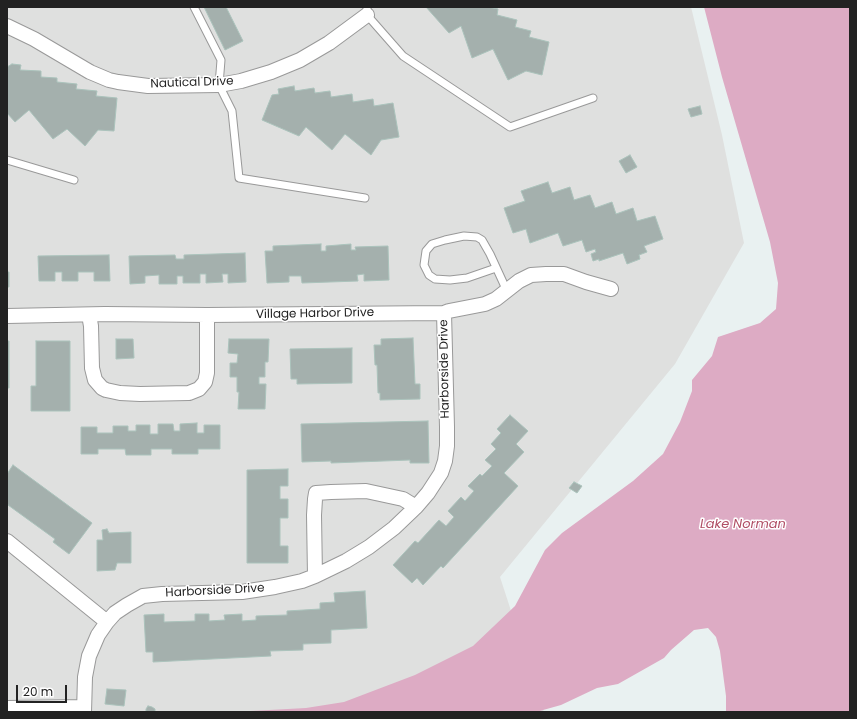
<!DOCTYPE html>
<style>
body{margin:0}
#map{position:relative;width:857px;height:719px;overflow:hidden;background:#e9f1f1;font-family:Poppins,sans-serif}
canvas{display:block}
.frame{position:absolute;inset:0;border:8px solid #222;pointer-events:none}
.scale{position:absolute;left:16px;top:685px;width:51px;height:18px;box-sizing:border-box;border:2px solid #222;border-top:0;padding-left:5px;font-size:12px;line-height:14px;white-space:nowrap;color:#222;-webkit-text-stroke:3px #fff;paint-order:stroke}
</style>
<div id="map">
<canvas width="857" height="719"></canvas>
<div class="frame"></div>
<div class="scale">20 m</div>
</div>
<script>
const g = document.querySelector('canvas').getContext('2d');
g.lineJoin = 'round';
function fill(path, color) {
  g.fillStyle = color;
  g.fill(path, 'evenodd');
}
function shape(rows) {
  const path = new Path2D();
  for (const r of rows) {
    path.moveTo(r[0], r[1]);
    for (let i = 2; i < r.length; i += 2) path.lineTo(r[i], r[i + 1]);
  }
  return path;
}
function stroke(path, color, width, dash) {
  g.strokeStyle = color;
  g.lineWidth = width;
  g.lineCap = dash ? 'butt' : 'round';
  g.setLineDash(dash || []);
  g.stroke(path);
}
function label(font, color, halo, rows, align = 'center') {
  g.font = font + ' Poppins,sans-serif';
  g.lineWidth = 3;
  g.setLineDash([]);
  g.textBaseline = 'middle';
  g.strokeStyle = halo;
  g.fillStyle = color;
  for (const [text, x, y, turn = 0] of rows) {
    g.save();
    g.translate(x, y);
    g.rotate((+turn || 0) * Math.PI / 180);
    g.textAlign = isNaN(turn) ? turn : align;
    if (halo) g.strokeText(text, 0, 0);
    g.fillText(text, 0, 0);
    g.restore();
  }
}
fill(shape([
 [7,7,691,7,722,135,744,243,675,364,500,577,544,712,7,712]
]), '#dfe0df');
fill(shape([
 [704,7,850,7,850,712,726,712,726,696,720,651,716,637,708,628,694,630,671,650,664,658,618,684,597,688,561,705,536,712,232,712,306,708,344,702,415,675,473,646,515,606,545,550,562,533,633,481,663,454,680,422,692,391,692,380,712,356,718,337,760,323,776,309,778,283,770,242,722,77]
]), '#ddabc4');
const building = shape([
 [204,7,226,7,243,41,225,50,204,7],
 [426,7,488,7,498,9,497,15,517,20,515,27,531,31,529,37,549,42,542,75,526,71,508,80,493,49,472,58,461,26,449,33,426,7],
 [12,64,21,65,20,70,41,71,41,77,57,78,57,82,77,84,76,89,97,91,96,96,117,98,114,131,98,130,85,146,67,129,53,139,29,110,15,122,7,113,7,67,12,64],
 [294,86,295,91,314,88,315,93,330,91,331,97,352,94,353,102,373,99,374,106,393,103,399,137,381,140,371,155,345,134,332,150,306,127,299,136,262,120,272,95,279,94,278,89,294,86],
 [700,106,702,114,691,117,688,109,700,106],
 [630,155,637,167,626,173,619,161,630,155],
 [548,182,552,193,570,187,574,200,590,195,595,208,612,202,616,214,633,208,637,221,655,216,663,239,644,246,647,252,639,255,640,259,627,264,623,253,599,261,599,259,593,261,591,254,596,252,595,249,586,252,582,240,563,246,558,233,530,243,526,229,513,233,504,208,525,201,521,191,548,182],
 [321,244,321,251,326,251,326,246,351,244,351,250,356,250,355,247,388,246,389,280,364,281,364,274,357,275,358,281,302,283,301,276,289,276,289,282,267,283,265,251,273,251,273,246,321,244],
 [245,253,246,282,228,283,228,274,222,274,223,282,206,283,206,274,200,274,200,283,183,283,183,276,177,276,177,284,159,284,159,275,145,276,145,283,130,284,129,256,175,255,176,259,184,259,184,255,245,253],
 [109,255,110,281,94,281,94,272,78,272,78,281,62,281,62,272,55,272,55,281,39,281,38,256,109,255],
 [7,272,9,272,9,287,7,287,7,272],
 [413,338,415,384,420,384,420,399,380,400,380,393,378,393,377,365,375,365,374,345,381,345,381,339,413,338],
 [116,339,133,339,134,358,116,359,116,339],
 [229,339,269,339,268,362,265,362,265,377,259,377,259,384,266,384,265,409,238,409,239,392,237,392,237,377,230,377,230,363,237,363,238,354,228,353,229,339],
 [7,341,9,341,9,388,7,388,7,341],
 [36,341,70,341,70,411,31,411,31,386,36,386,36,341],
 [352,348,352,383,297,384,297,379,291,379,290,349,352,348],
 [510,415,528,431,516,444,524,452,504,473,518,486,443,568,441,566,423,585,417,578,412,583,393,565,415,541,418,543,439,520,446,526,454,517,448,511,461,497,465,501,474,491,468,486,480,474,482,476,492,466,485,460,496,449,491,444,501,433,497,429,510,415],
 [428,421,429,463,410,463,410,460,331,463,331,461,302,462,301,424,428,421],
 [197,423,197,433,204,433,204,425,220,425,220,449,198,449,198,454,172,454,172,449,151,449,151,455,126,455,125,449,98,449,98,454,81,454,81,427,97,427,97,433,113,433,113,426,128,426,128,431,136,431,136,425,150,425,150,434,158,434,158,424,173,424,174,431,180,431,180,424,197,423],
 [13,465,92,523,69,554,53,542,55,539,8,505,8,504,7,503,7,474,13,465],
 [288,469,288,486,280,486,280,499,288,499,288,518,280,518,280,546,288,546,288,563,247,563,247,470,288,469],
 [574,482,582,486,577,493,569,488,574,482],
 [107,529,109,533,131,532,131,563,117,563,115,570,97,571,97,540,103,540,102,530,107,529],
 [365,591,367,628,331,630,331,643,303,644,303,650,270,651,271,656,153,662,153,652,146,652,144,615,164,614,164,622,195,621,195,614,209,614,209,621,225,620,224,615,242,614,242,621,256,620,256,616,287,615,287,611,320,609,320,603,335,602,334,593,365,591],
 [107,689,126,690,124,706,105,704,107,689],
 [148,706,152,707,155,709,155,712,146,712,146,709,148,706]
]);
fill(building, '#a4b0ad');
stroke(building, '#abc3bc', 1);
const lane = shape([
 [194,7,221,60,219,85,232,111,239,178,365,198],
 [367,7,367,15,403,56,510,127,593,98],
 [7,160,74,180],
 [496,268,467,278,450,280,435,279,429,275,424,265,426,251,432,244,445,240,464,236,477,237,482,240,490,254,507,291]
]);
const street = shape([
 [7,26,34,39,90,72,109,80,118,82,148,86,219,85,241,81,271,72,300,60,329,43,367,15],
 [89,315,91,326,92,368,95,380,102,388,106,390,120,393,140,394,189,393,199,389,205,382,207,373,207,315],
 [7,316,105,314,207,315,444,313,449,311,485,304,496,299,519,281,531,275,546,274,564,274,586,282,611,289],
 [7,541,107,622],
 [315,576,314,515,315,499,316,493,331,492,366,491,403,499,416,507],
 [7,708,84,707],
 [84,712,85,677,89,656,98,635,107,622,115,613,127,605,143,596,162,594,242,592,275,587,302,581,315,576,346,561,369,547,394,528,416,507,428,493,441,473,445,461,447,446,447,427,444,313]
]);
stroke(lane, '#999', 9);
stroke(street, '#999', 16);
stroke(lane, '#fff', 7);
stroke(street, '#fff', 14);
label('12px', '#222', '#fff', [
 ["Nautical Drive",192,83,-2],
 ["Village Harbor Drive",315,314,-1],
 ["Harborside Drive",445,369,-91],
 ["Harborside Drive",215,591,-3]
]);
label('italic 13px', '#b04f65', '#fff', [
 ["Lake Norman",743,525]
]);
</script>
